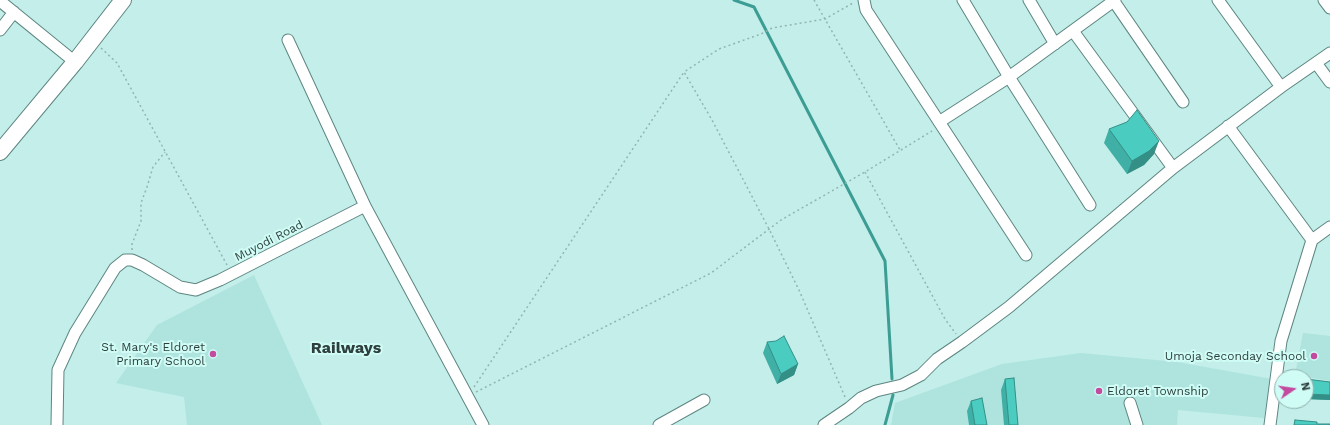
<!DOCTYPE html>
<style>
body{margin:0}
#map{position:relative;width:1330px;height:425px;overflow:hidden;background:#c3eee9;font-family:"Work Sans",sans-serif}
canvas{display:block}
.north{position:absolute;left:1274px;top:369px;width:40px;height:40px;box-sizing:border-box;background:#d0fcf6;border:1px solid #8fb0ac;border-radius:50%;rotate:77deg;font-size:11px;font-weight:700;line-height:16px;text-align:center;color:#2e3f3d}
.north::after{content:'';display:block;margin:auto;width:14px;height:18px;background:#c34a9f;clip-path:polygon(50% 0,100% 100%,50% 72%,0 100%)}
</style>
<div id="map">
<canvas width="1330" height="425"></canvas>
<div class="north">N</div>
</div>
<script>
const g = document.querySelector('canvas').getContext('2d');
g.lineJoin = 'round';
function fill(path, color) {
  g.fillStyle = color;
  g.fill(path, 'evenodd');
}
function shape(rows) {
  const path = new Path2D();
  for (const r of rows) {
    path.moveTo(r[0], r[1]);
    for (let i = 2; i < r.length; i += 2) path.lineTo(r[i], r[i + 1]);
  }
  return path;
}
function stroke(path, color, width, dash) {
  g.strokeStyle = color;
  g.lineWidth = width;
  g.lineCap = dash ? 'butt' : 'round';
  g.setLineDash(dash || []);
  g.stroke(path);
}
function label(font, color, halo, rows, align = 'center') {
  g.font = font + ' "Work Sans",sans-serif';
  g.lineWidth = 4;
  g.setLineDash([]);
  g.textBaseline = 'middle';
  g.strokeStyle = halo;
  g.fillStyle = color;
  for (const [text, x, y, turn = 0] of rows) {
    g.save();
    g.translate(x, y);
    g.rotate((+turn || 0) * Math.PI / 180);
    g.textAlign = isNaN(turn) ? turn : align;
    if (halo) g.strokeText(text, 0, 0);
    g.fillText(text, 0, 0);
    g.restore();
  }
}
fill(shape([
 [254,275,322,425,187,425,184,397,116,383,157,325],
 [1303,333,1330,336,1330,381,1295,375],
 [1081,353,1177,362,1272,379,1264,418,1178,410,1177,425,891,425,895,403,1002,364]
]), '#afe4de');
stroke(shape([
 [734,0,754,7,885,261,892,379],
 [885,425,893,395]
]), '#3c9d94', 3);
const minor = shape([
 [864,0,866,10,1026,255],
 [963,0,1009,77,1090,205],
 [1029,0,1055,44],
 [1113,0,1183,102],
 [1218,0,1281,87],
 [1324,0,1330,8],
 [0,1,75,62],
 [0,30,14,12],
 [1073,31,1173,168],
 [288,40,365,206,483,425],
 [1316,63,1330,82],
 [939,122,1009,77,1115,0],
 [1228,126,1312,240],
 [1130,403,1137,425],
 [57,425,58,370,75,333,115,268,125,260,132,260,143,265,180,287,196,290,220,280,365,206],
 [659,425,704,400],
 [824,425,849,408,861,398,876,391,902,385,921,375,937,359,962,342,1009,307,1173,168,1281,87,1330,53],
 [1270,425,1281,341,1312,240,1330,227]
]);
const highway = shape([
 [0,152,75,62,123,0]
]);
stroke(minor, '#5d8681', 13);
stroke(highway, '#5d8681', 18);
stroke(shape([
 [814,0,900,150],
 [101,48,117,63,227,265],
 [865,172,945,319,956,334],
 [132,250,132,244,141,221,141,203,147,187,153,167,165,152],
 [474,387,684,72],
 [476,392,711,273,781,220,865,172,932,131],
 [845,397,799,290,769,229,712,120,684,72,719,49,761,34,772,28,825,19,853,3]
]), '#93b5b1', 1.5, [2, 3]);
stroke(minor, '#fff', 11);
stroke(highway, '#fff', 16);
fill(shape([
 [1109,129,1154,154,1144,165,1127,174,1104,143],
 [767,342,798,364,794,375,777,384,763,353],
 [1005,379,1018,425,1004,425,1001,390],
 [1306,379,1330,400,1306,399],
 [971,401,987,425,969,425,967,411]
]), '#40afa5');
fill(shape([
 [1159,141,1154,154,1144,165,1127,174,1132,161],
 [798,364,794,375,777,384,781,374],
 [1308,394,1330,395,1330,400,1306,399]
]), '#348f86');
const building = shape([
 [1137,110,1159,141,1149,151,1132,161,1109,129,1127,122,1137,110],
 [784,336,798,364,781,374,767,342,776,341,784,336],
 [1014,378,1018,425,1009,425,1005,379,1014,378],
 [1306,379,1330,382,1330,395,1306,394,1306,379],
 [982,398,987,425,975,425,971,401,982,398],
 [1295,420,1317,422,1317,424,1330,424,1330,425,1294,425,1295,420]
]);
fill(building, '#4bccc0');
stroke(building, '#348f86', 1);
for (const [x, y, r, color] of [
 [213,354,4,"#c34a9f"],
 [1314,356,4,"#c34a9f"],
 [1099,391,4,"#c34a9f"]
]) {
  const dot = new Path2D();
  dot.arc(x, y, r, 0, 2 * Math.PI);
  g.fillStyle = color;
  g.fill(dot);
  stroke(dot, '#d0fcf6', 1.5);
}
label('12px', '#2e3f3d', '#d0fcf6', [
 ["Muyodi Road",269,241,-27]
]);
label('12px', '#2e3f3d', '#d0fcf6', [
 ["St. Mary's Eldoret",205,347],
 ["Primary School",205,361],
 ["Umoja Seconday School",1306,356],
 ["Eldoret Township",1107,391,"left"]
], 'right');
label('bold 16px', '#2e3f3d', '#d0fcf6', [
 ["Railways",346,348]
]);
</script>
